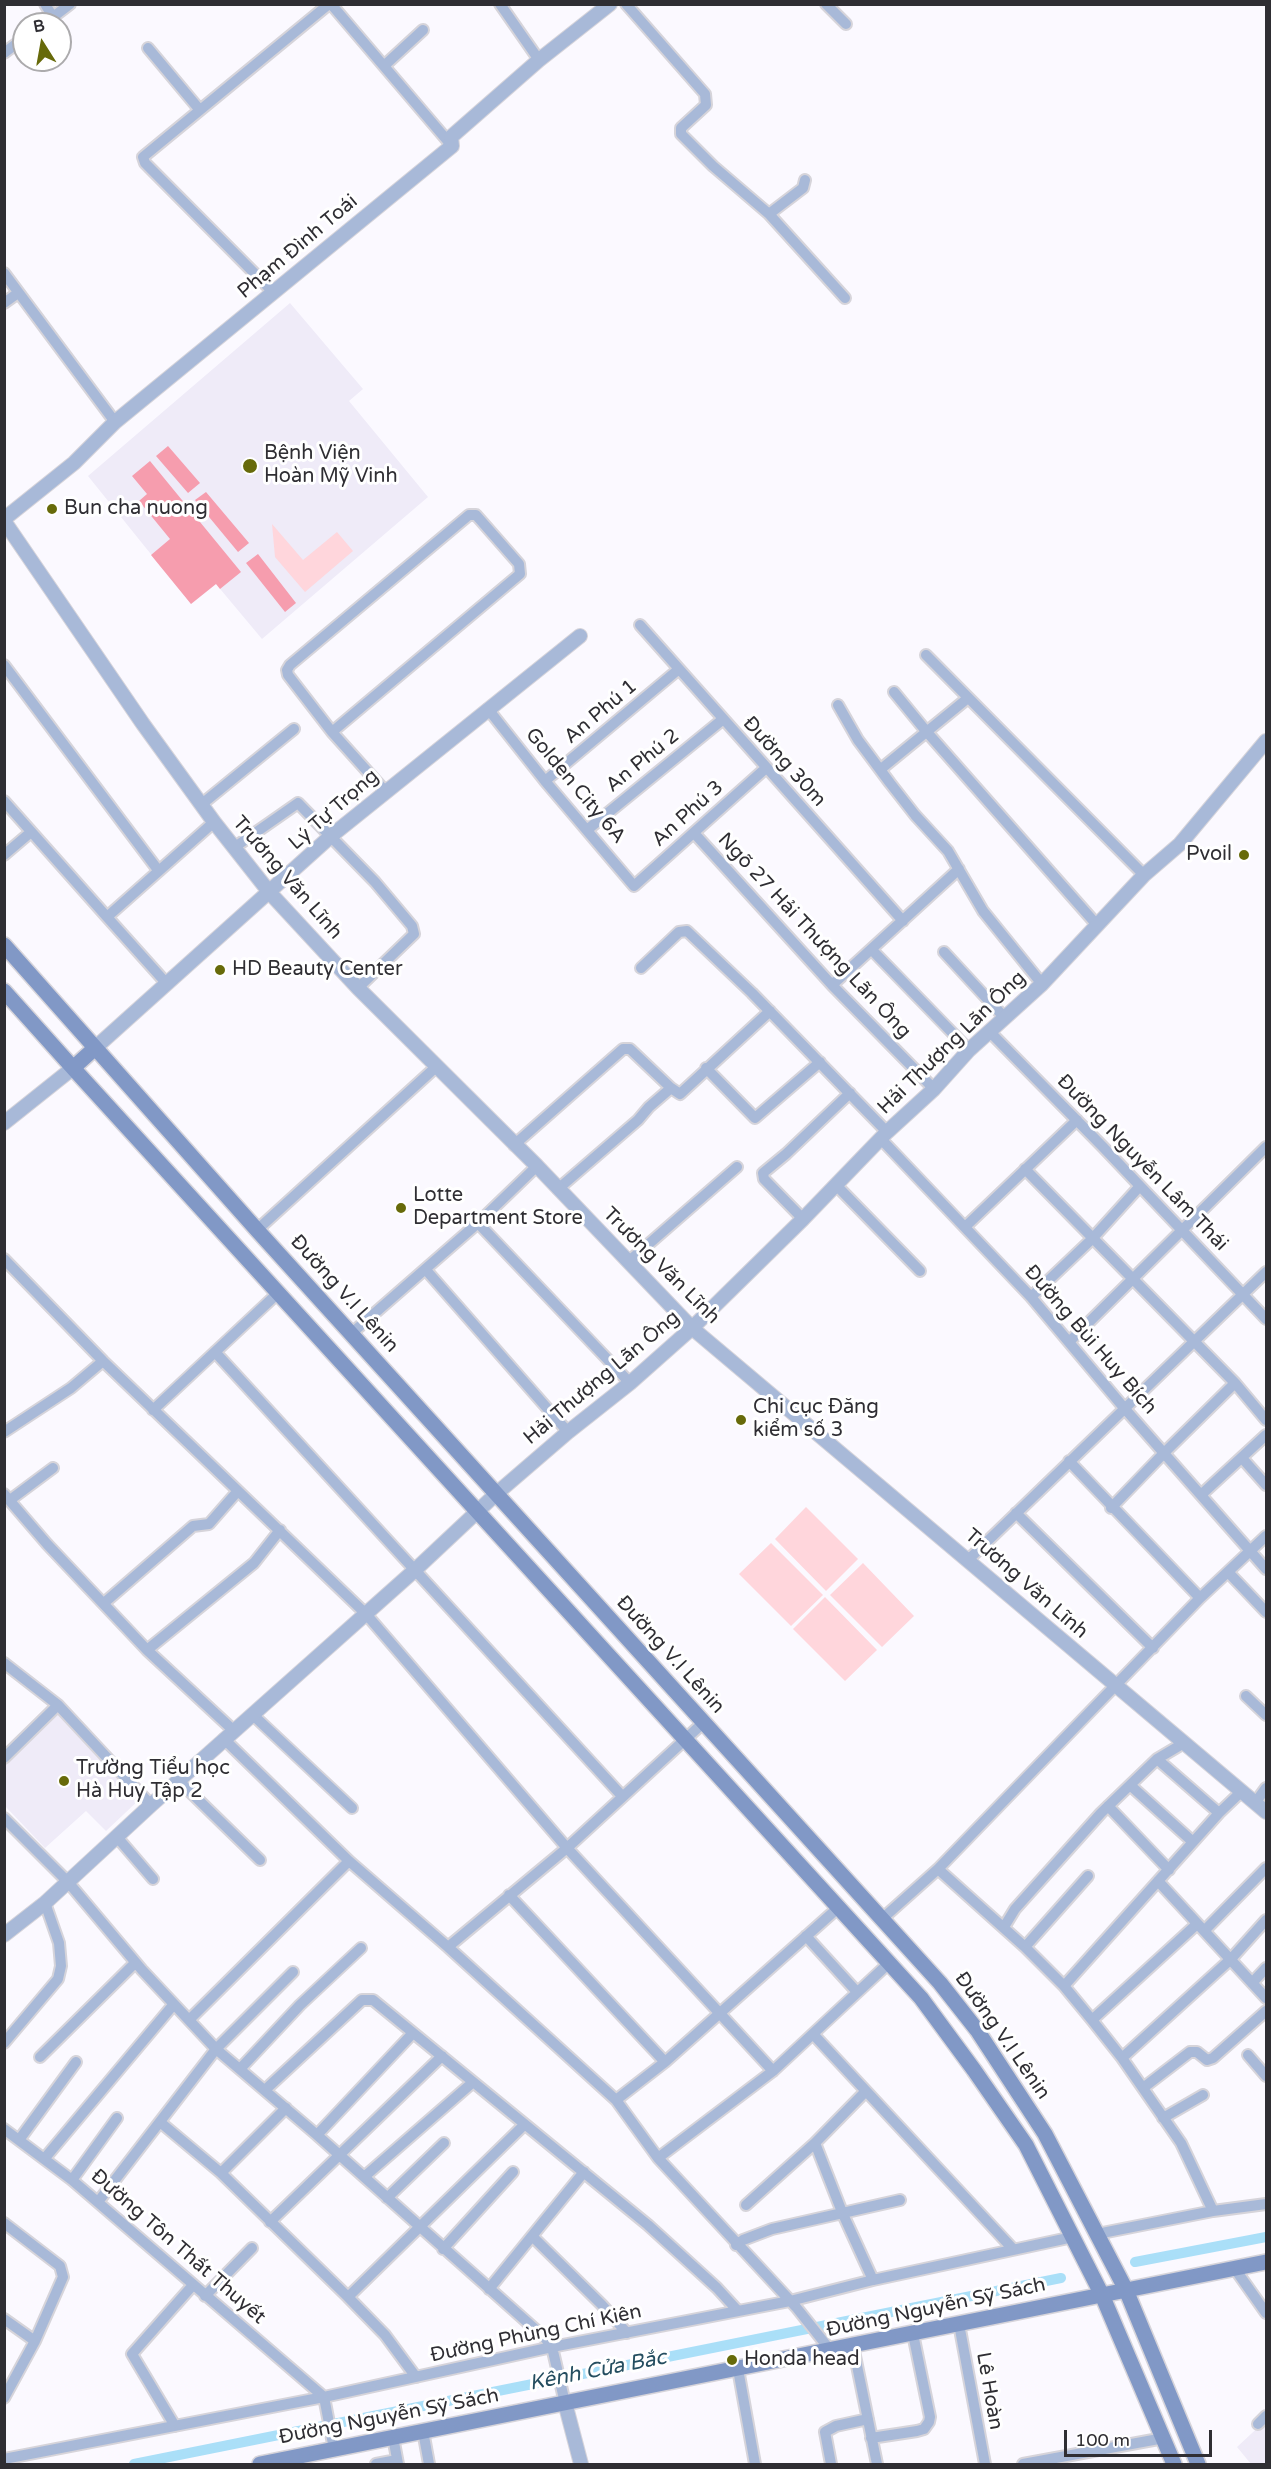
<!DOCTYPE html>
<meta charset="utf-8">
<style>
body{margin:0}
#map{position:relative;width:1271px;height:2469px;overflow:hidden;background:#fbf9ff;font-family:"Varela Round",sans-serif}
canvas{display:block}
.frame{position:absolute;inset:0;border:6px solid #2f2e33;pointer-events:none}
.north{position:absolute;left:12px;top:12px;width:60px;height:60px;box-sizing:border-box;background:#fff;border:2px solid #acabad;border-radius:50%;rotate:349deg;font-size:16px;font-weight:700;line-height:24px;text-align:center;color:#2f2e33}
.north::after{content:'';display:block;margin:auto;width:21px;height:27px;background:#676a0a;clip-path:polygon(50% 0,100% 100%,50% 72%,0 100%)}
.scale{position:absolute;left:1064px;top:2430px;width:148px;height:27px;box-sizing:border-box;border:3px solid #2f2e33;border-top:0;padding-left:8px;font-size:18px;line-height:21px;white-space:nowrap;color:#2f2e33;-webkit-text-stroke:4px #fff;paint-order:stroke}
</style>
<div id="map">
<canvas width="1271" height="2469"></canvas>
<div class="frame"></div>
<div class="north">B</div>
<div class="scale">100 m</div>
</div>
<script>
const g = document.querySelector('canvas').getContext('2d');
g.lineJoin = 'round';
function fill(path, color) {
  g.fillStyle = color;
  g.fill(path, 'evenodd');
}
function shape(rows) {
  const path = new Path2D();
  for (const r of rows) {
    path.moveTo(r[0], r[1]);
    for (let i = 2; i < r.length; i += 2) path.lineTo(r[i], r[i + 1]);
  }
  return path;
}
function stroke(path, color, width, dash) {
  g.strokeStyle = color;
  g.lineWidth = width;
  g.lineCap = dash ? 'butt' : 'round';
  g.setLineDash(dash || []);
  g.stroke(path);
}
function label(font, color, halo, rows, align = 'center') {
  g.font = font + ' "Varela Round",sans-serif';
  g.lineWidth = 6;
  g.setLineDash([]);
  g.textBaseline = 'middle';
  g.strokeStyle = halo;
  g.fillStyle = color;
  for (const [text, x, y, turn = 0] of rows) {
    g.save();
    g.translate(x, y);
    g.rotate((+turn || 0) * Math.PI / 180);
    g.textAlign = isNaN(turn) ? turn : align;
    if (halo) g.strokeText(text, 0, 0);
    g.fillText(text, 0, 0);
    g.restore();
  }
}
fill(shape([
 [290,303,363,389,349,401,428,497,262,639,216,584,191,604,88,476],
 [56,1712,141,1798,106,1831,86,1811,45,1848,5,1806,5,1764],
 [1266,2420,1266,2464,1251,2464,1237,2447]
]), '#efebf8');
fill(shape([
 [272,524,303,560,337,532,353,551,305,592,275,557],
 [806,1507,858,1559,826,1591,775,1539],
 [771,1543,823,1595,791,1626,739,1574],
 [863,1563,914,1616,882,1647,830,1595],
 [825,1597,877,1650,845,1681,793,1629]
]), '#ffd6dc');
fill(shape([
 [168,446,200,483,188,493,156,456],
 [150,461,241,572,220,589,216,584,191,604,151,555,170,539,139,501,147,494,132,476],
 [206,492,249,543,238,552,195,500],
 [258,554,296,603,285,612,246,563]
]), '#f69dae');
stroke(shape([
 [1135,2262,1266,2237],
 [134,2464,1061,2278]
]), '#aadff8', 10);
const minor = shape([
 [45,4,53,17],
 [331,4,452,146],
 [500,4,539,60],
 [626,4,705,94,706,105,681,128,681,134,713,166,769,214,845,298],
 [826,4,846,24],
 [44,24,70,4],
 [148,48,199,109],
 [4,53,24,38],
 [385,65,423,30],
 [769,214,803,188,805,180],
 [4,273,115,422],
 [273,292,145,163,143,157,329,4],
 [4,303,18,293],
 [640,625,903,921],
 [926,655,1144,875],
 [4,665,158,870],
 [894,692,926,731,1097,925],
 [838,705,858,740,890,783,915,815,948,851,983,911,1042,984],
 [488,709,545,781,634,886,766,768],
 [332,732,520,574,519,564,476,515,469,515,290,665,287,670,288,675,332,732,385,791],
 [881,769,968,698],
 [545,781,679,669],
 [4,801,107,917,214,822],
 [202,804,294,729],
 [587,830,722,720],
 [694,833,832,985,934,1089],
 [235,847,298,803,375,882,412,926,414,934,358,988],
 [4,855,31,832],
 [107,917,167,984],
 [872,950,969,1050],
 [944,952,1004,1017],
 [641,968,679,932,687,931,752,993,887,1132],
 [832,985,959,869],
 [990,1032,1103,1147,1266,1319],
 [706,1068,755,1118,820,1062],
 [881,1139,1031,1297,1125,1409,1266,1569],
 [514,1145,623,1049,630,1049,671,1088,680,1094,770,1011],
 [1025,1169,1235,1383,1266,1420],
 [836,1185,920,1271],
 [558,1189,638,1120,649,1107,671,1088],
 [803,1219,764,1179,763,1173,786,1154,850,1093],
 [478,1223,630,1383],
 [965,1227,1077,1120],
 [257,1230,436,1067],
 [4,1259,103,1361,366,1614,567,1848,773,2071],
 [628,1262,737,1167],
 [426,1270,568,1432],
 [1031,1297,1092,1239,1140,1186],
 [352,1333,478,1223,537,1166],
 [1069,1342,1266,1147],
 [215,1352,622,1796],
 [153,1410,278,1293],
 [4,1432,71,1388,103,1361],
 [1242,1458,1266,1485],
 [1069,1461,1200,1598],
 [4,1494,47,1544,147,1650,233,1730],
 [1202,1494,1266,1435],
 [10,1500,53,1468],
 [1111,1508,1165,1452,1235,1383],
 [1016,1513,1153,1648],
 [968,1560,1266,1272],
 [1228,1572,1266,1612],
 [104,1603,193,1526,209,1524,237,1492],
 [147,1650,254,1563,280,1530],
 [4,1663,58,1705,151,1805],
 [1246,1696,1266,1715],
 [253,1715,352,1808],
 [224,1739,349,1861,448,1947,616,2100,658,2158,796,2307,831,2351],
 [4,1758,58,1705],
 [1157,1759,1219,1813],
 [178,1780,260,1860],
 [1130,1785,1193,1842],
 [1255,1803,1266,1788],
 [1108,1806,1169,1870],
 [4,1818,68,1882,142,1970,216,2049,317,2135,545,2338,552,2347,565,2403],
 [117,1837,153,1879],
 [938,1869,1025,1947,1064,1986,1092,2020,1122,2058,1181,2143,1213,2211],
 [1158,1881,1266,1998],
 [509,1895,665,2062],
 [882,1919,938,1869,1200,1598,1266,1536],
 [1004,1927,1015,1909,1101,1813,1157,1759,1184,1743],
 [1205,1930,1266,1868],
 [806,1936,857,1992],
 [448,1947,567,1848,703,1723],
 [1025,1947,1088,1876],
 [1252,1983,1266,1968],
 [1064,1986,1219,1813,1241,1792],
 [189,2020,349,1861],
 [1092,2020,1197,1924],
 [813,2034,1013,2249],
 [4,2043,58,1979,61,1966,59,1943,45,1903],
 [1248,2055,1266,2076],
 [40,2057,135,1963],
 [1122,2058,1231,1959,1266,1920],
 [240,2069,300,2005,361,1948],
 [1143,2088,1190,2052,1197,2052,1207,2060,1213,2058,1266,2011],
 [265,2090,362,2000,373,2000,648,2225,717,2288,738,2311],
 [616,2100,665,2062,839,1907],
 [1163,2118,1203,2095],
 [160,2122,221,2173,348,2297,385,2335,416,2377],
 [4,2129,72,2180,324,2397,334,2449],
 [317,2135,413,2033],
 [19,2140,76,2062],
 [815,2143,842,2212,873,2280],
 [45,2158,174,2004],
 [658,2158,773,2071,889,1963],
 [221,2173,286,2108],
 [364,2177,472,2083],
 [72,2180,117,2118],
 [387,2198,444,2143],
 [98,2202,216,2049,293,1972],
 [746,2205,815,2143,866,2091],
 [270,2222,442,2056],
 [4,2223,60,2266,63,2277,35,2341,4,2398],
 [1097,2234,1213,2211,1266,2204],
 [532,2236,602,2305,627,2333],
 [736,2245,743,2240,772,2229,900,2200],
 [443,2249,513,2172],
 [1235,2269,1266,2313],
 [489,2289,584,2172],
 [205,2296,252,2248],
 [348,2297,524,2125],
 [4,2319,35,2341],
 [959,2324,985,2464],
 [853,2346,877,2464],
 [738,2369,755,2464],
 [1258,2424,1266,2416],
 [175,2426,132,2354,193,2285],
 [423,2431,429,2464],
 [393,2437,398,2464],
 [871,2438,917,2431,924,2429,929,2422,930,2417,913,2334],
 [4,2459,324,2397,552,2347,790,2301,873,2280,1073,2237],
 [376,2464,397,2460],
 [831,2464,825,2432,836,2426,868,2419],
 [1023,2464,1164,2438]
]);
const tertiary = shape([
 [4,519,74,463,115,422,452,146,451,137,539,60,610,4],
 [4,521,143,724,214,822,270,893,358,988,537,1166,692,1328,1266,1812],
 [95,1048,331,836,580,636],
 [4,1123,73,1068],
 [4,1935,45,1903,151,1805,415,1570,496,1494,568,1432,630,1383,692,1328,803,1219,887,1132,934,1089,969,1050,1042,984,1144,875,1180,844,1266,741],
 [565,2403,581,2464]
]);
const secondary = shape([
 [4,945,257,1230,882,1919,940,1983,977,2030,1045,2134,1126,2290,1198,2464],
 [4,991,73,1068,921,1998,974,2070,1026,2145,1102,2295,1174,2464],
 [73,1068,95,1048],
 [260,2464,1266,2262]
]);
stroke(minor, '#d6d4da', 14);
stroke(tertiary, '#d6d4da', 16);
stroke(secondary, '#d6d4da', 18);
stroke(minor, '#a8b9d8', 10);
stroke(tertiary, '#a8b9d8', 14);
stroke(secondary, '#8198c6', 15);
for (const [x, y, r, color] of [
 [250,466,8,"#676a0a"],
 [52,509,6,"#676a0a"],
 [1244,855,6,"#676a0a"],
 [220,970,6,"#676a0a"],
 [401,1208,6,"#676a0a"],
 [741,1420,6,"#676a0a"],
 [64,1781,6,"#676a0a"],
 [732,2360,6,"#676a0a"]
]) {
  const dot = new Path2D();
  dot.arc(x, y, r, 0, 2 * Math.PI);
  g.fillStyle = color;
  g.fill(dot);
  stroke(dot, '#fff', 2);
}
label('20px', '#2f2e33', '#fff', [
 ["Phạm Đình Toái",298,247,-40],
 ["An Phú 1",601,712,-40],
 ["An Phú 2",643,761,-39],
 ["Đường 30m",784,762,48],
 ["Golden City 6A",575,786,50],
 ["Lý Tự Trọng",334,810,-41],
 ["An Phú 3",688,814,-42],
 ["Trương Văn Lĩnh",287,878,49],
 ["Ngõ 27 Hải Thượng Lãn Ông",814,936,47],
 ["Hải Thượng Lãn Ông",952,1043,-44],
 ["Đường Nguyễn Lâm Thái",1142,1163,46],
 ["Trương Văn Lĩnh",661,1266,45],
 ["Đường V.I Lênin",344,1294,48],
 ["Đường Bùi Huy Bích",1090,1340,49],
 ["Hải Thượng Lãn Ông",602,1378,-40],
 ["Trương Văn Lĩnh",1026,1584,41],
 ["Đường V.I Lênin",670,1655,48],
 ["Đường V.I Lênin",1002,2036,55],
 ["Đường Tôn Thất Thuyết",178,2247,41],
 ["Đường Nguyễn Sỹ Sách",936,2308,-12],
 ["Đường Phùng Chí Kiên",536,2334,-12],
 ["Lê Hoàn",989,2391,80],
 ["Đường Nguyễn Sỹ Sách",389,2417,-11]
]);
label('20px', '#2f2e33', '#fff', [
 ["Bệnh Viện",264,454],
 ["Hoàn Mỹ Vinh",264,477],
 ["Bun cha nuong",64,509],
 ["Pvoil",1232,855,"right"],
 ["HD Beauty Center",232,970],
 ["Lotte",413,1196],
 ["Department Store",413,1219],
 ["Chi cục Đăng",753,1408],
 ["kiểm số 3",753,1431],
 ["Trường Tiểu học",76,1769],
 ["Hà Huy Tập 2",76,1792],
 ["Honda head",744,2360]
], 'left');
label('italic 21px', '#254e60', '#fff', [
 ["Kênh Cửa Bắc",598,2371,-11]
]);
</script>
